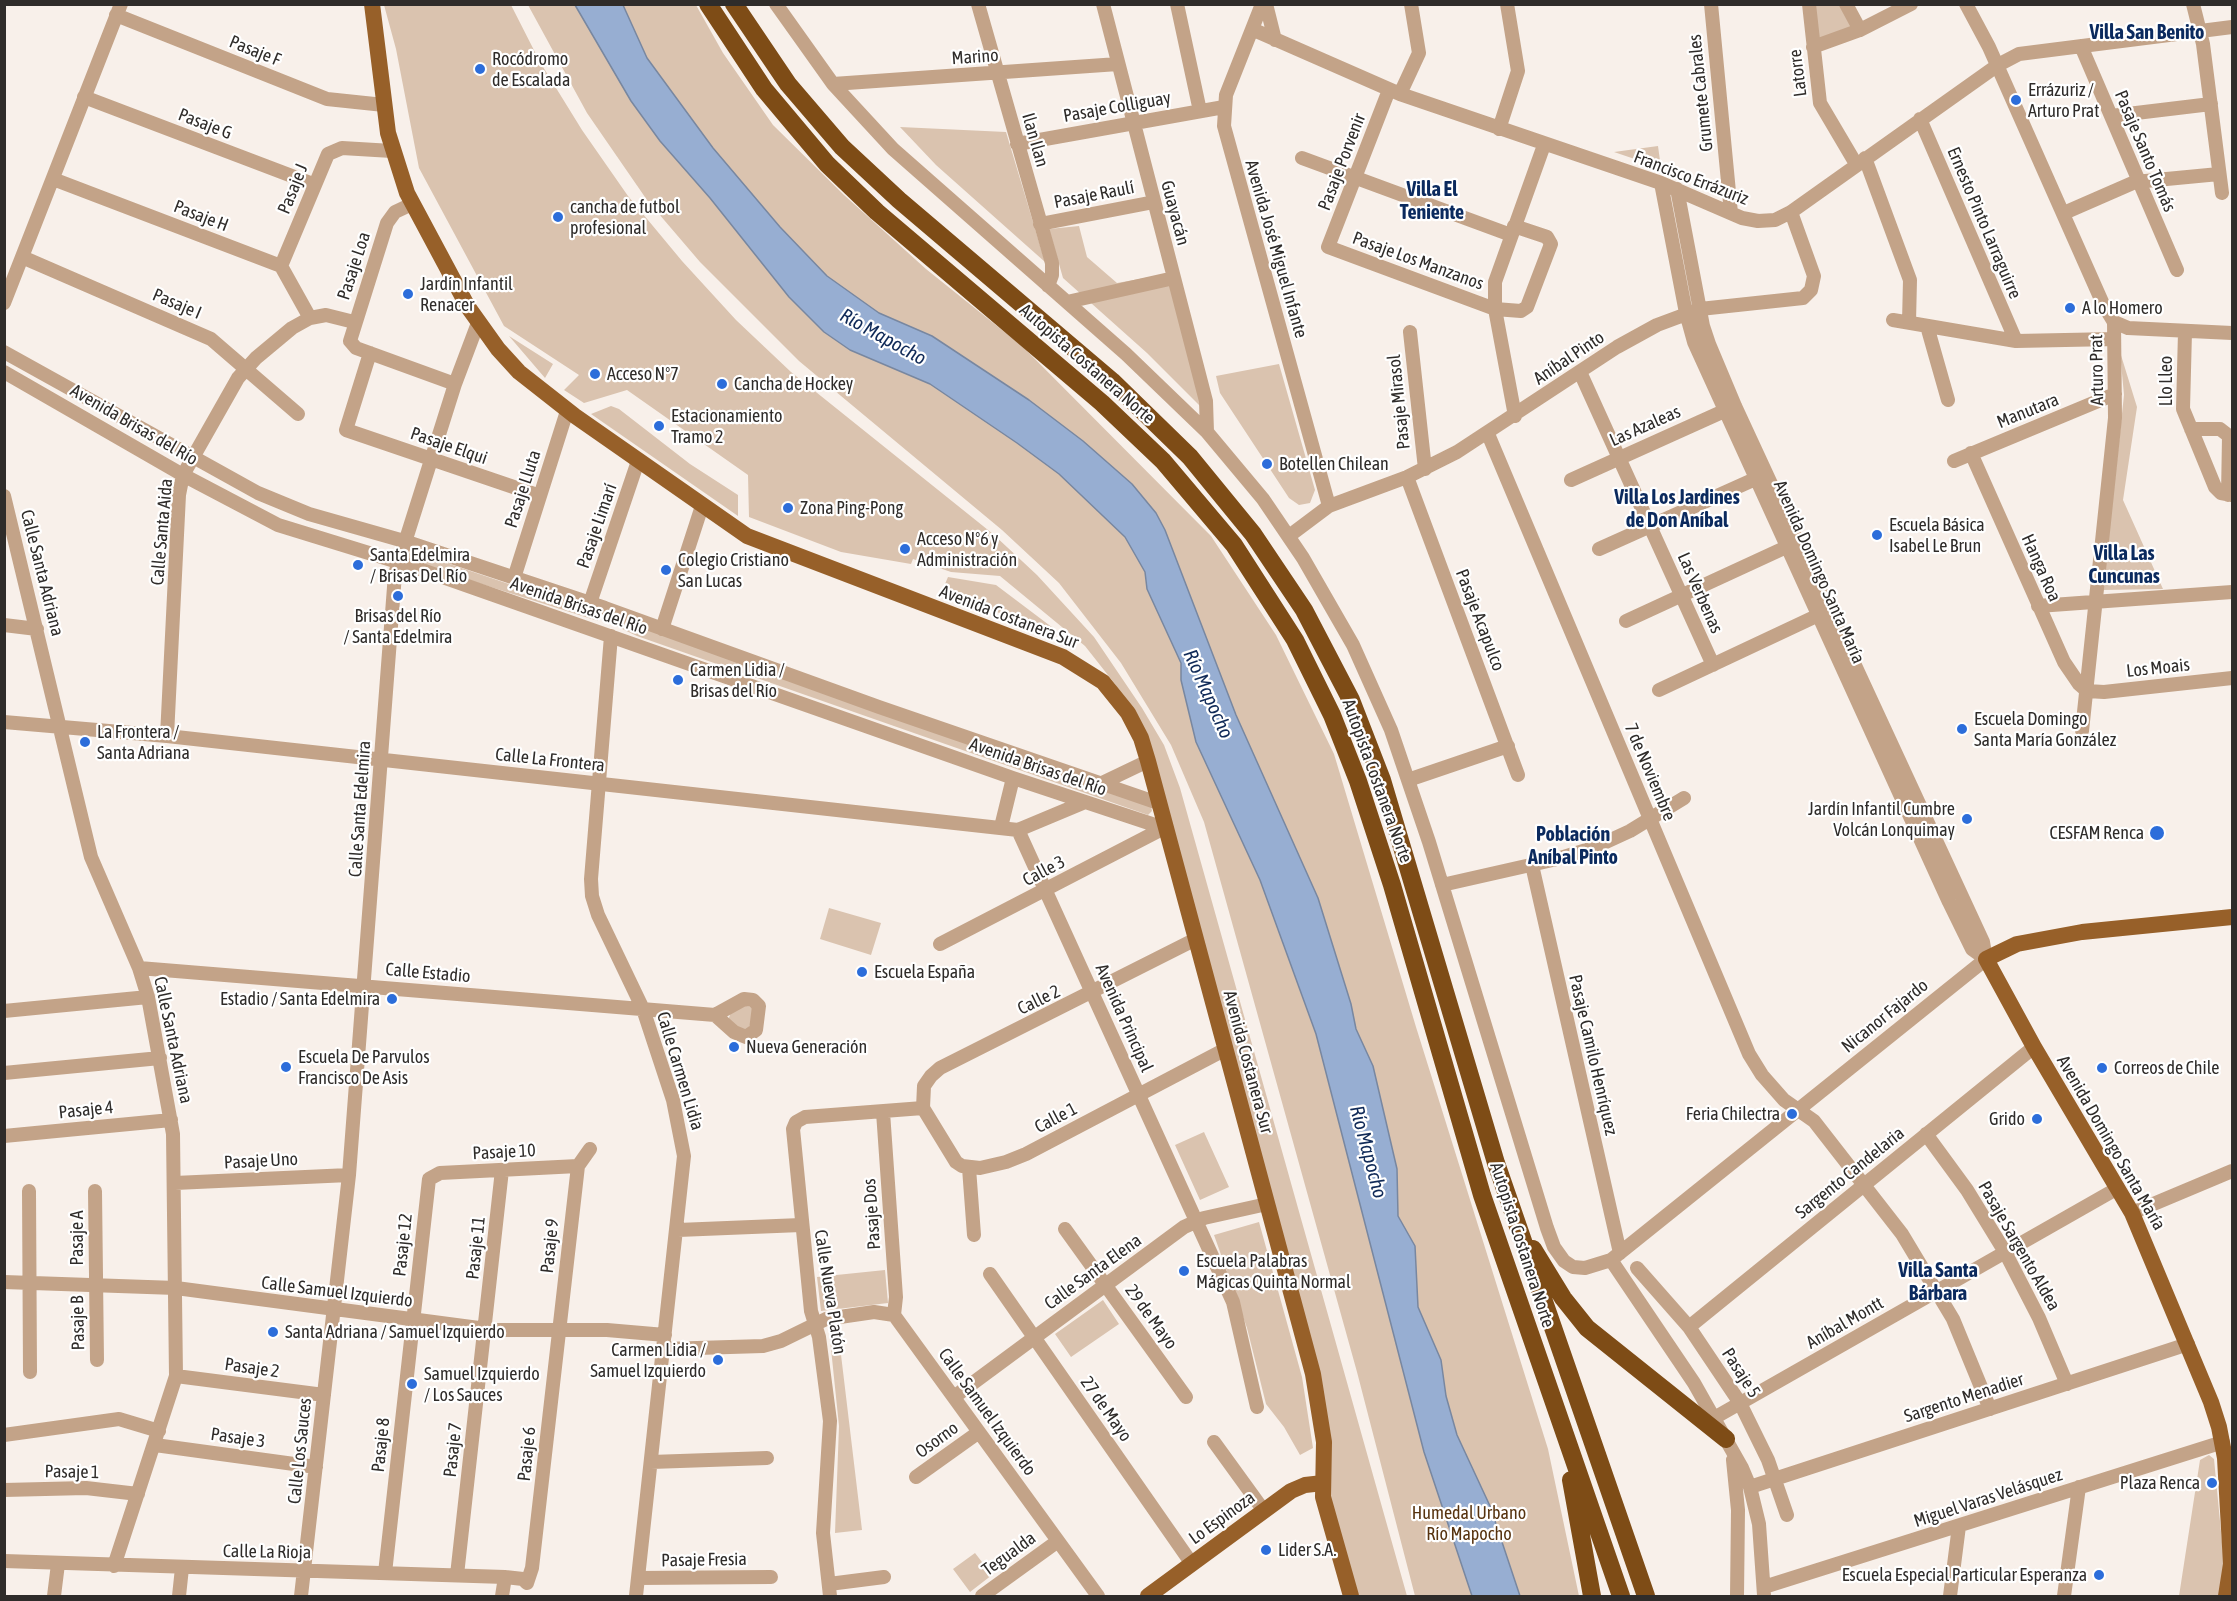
<!DOCTYPE html>
<meta charset="utf-8">
<style>
body{margin:0}
#map{position:relative;width:2237px;height:1601px;overflow:hidden;background:#f8f0ea;font-family:"Asap Condensed",sans-serif}
canvas{display:block}
.frame{position:absolute;inset:0;border:6px solid #2f2c2a;pointer-events:none}
</style>
<div id="map">
<canvas width="2237" height="1601"></canvas>
<div class="frame"></div>
</div>
<script>
const g = document.querySelector('canvas').getContext('2d');
g.lineJoin = 'round';
function fill(path, color) {
  g.fillStyle = color;
  g.fill(path, 'evenodd');
}
function shape(rows) {
  const path = new Path2D();
  for (const r of rows) {
    path.moveTo(r[0], r[1]);
    for (let i = 2; i < r.length; i += 2) path.lineTo(r[i], r[i + 1]);
  }
  return path;
}
function stroke(path, color, width, dash) {
  g.strokeStyle = color;
  g.lineWidth = width;
  g.lineCap = dash ? 'butt' : 'round';
  g.setLineDash(dash || []);
  g.stroke(path);
}
function label(font, color, halo, rows, align = 'center') {
  g.font = font + ' "Asap Condensed",sans-serif';
  g.lineWidth = 4.5;
  g.setLineDash([]);
  g.textBaseline = 'middle';
  g.strokeStyle = halo;
  g.fillStyle = color;
  for (const [text, x, y, turn = 0] of rows) {
    g.save();
    g.translate(x, y);
    g.rotate((+turn || 0) * Math.PI / 180);
    g.textAlign = isNaN(turn) ? turn : align;
    if (halo) g.strokeText(text, 0, 0);
    g.fillText(text, 0, 0);
    g.restore();
  }
}
fill(shape([
 [384,5,511,5,540,62,582,130,628,196,682,261,736,320,791,372,993,534,1037,575,1094,637,1142,708,1164,745,1180,788,1407,1596,1357,1596,1331,1502,1329,1472,1200,937,1115,684,1085,646,1000,576,951,572,913,559,911,564,841,552,749,517,748,475,627,390,584,403,564,390,579,375,504,326,419,168,396,49],
 [528,5,696,5,723,53,773,125,844,195,926,269,1022,346,1211,536,1276,635,1334,754,1416,1027,1548,1449,1579,1596,1415,1596,1357,1372,1204,822,1171,745,1121,663,1059,583,1002,530,799,361,700,262,647,200,587,113],
 [1815,5,1840,5,1853,28,1818,39],
 [900,127,1006,132,1045,262,936,165],
 [1658,146,1661,168,1614,152],
 [1079,226,1087,257,1117,283,1167,274,1200,396,1200,406,1147,353,1063,278,1049,229],
 [509,336,553,364,545,378],
 [2120,352,2137,407,2123,500,2163,589,2103,590,2124,395],
 [1279,364,1315,490,1310,503,1299,505,1289,498,1220,393,1216,376],
 [611,406,619,409,690,464,738,495,738,516,591,414],
 [411,551,592,612,599,617,598,621,409,561,406,558],
 [948,577,996,585,1057,631,958,600,942,591],
 [616,617,1151,806,1152,811,1148,815,1128,808,637,636,616,626],
 [829,908,881,923,871,955,820,939],
 [739,1004,753,1008,754,1012,748,1031,744,1032,728,1021,732,1008],
 [1204,1132,1229,1187,1200,1200,1175,1145],
 [1259,1222,1302,1377,1313,1448,1300,1455,1284,1427,1266,1404,1247,1328,1214,1235],
 [885,1270,888,1303,821,1311,817,1277],
 [1103,1300,1119,1324,1071,1357,1055,1334],
 [839,1338,862,1530,835,1533,839,1426,830,1339],
 [2209,1455,2214,1459,2225,1573,2222,1596,2179,1596,2200,1460],
 [975,1553,992,1575,970,1592,953,1569]
]), '#dac3af');
const water = shape([
 [575,5,623,5,647,58,713,148,780,227,827,276,879,313,932,336,1029,400,1083,441,1132,484,1156,513,1165,530,1236,715,1318,898,1351,1004,1356,1029,1373,1066,1397,1169,1398,1216,1415,1246,1418,1307,1441,1360,1446,1396,1457,1435,1490,1506,1520,1596,1472,1596,1424,1452,1316,1034,1260,880,1196,742,1181,680,1181,663,1147,589,1145,572,1125,537,1059,474,1017,443,930,384,850,350,824,332,789,297,710,198,660,141,631,101,575,5]
]);
fill(water, '#97aed2');
stroke(water, '#7887a0', 1.5);
stroke(shape([
 [776,4,833,84,893,149,1126,354,1207,432,1263,499,1303,558,1353,645,1391,730,1429,842,1547,1228,1554,1247,1564,1261,1573,1267,1585,1268,1611,1260,1986,959],
 [978,4,1052,263,1052,275,1048,286],
 [1103,4,1206,401,1207,432],
 [1177,4,1200,111],
 [1262,4,1226,95,1224,126,1329,506],
 [1266,4,1275,40],
 [1711,4,1731,213],
 [1809,4,1820,103,1856,164],
 [1846,4,1860,30],
 [1966,4,1989,47,2103,304,2114,322,2115,418,2082,731],
 [2193,4,2203,44,2222,193],
 [116,15,327,99,384,105],
 [1254,30,1400,94,1661,183,1742,218,1758,221,1775,220,1791,212,1998,65,2019,54,2232,27],
 [2081,46,2177,270],
 [1813,47,1860,30,1911,4],
 [833,84,1118,64],
 [1389,90,1328,247,1495,309,1521,311,1527,307,1551,244,1547,237,1514,226],
 [1400,94,1419,53,1411,4],
 [84,97,313,184],
 [2111,116,2211,104],
 [1920,119,2016,341],
 [1499,129,1518,71,1507,4],
 [1017,144,1224,107],
 [1302,158,1511,235],
 [1865,158,1910,280,1909,322],
 [53,179,281,266,310,318],
 [1661,183,1686,313,1694,342,1949,902,1972,949,1986,959],
 [1677,189,1703,326,1709,344,1735,406,1983,942,1986,959],
 [412,204,395,212,387,223,350,341,356,348,455,384],
 [2064,213,2135,182,2219,174],
 [1040,224,1154,202],
 [22,257,211,339,298,414],
 [281,266,328,154,342,148,392,151],
 [1067,302,1174,278],
 [4,303,121,4],
 [1893,320,2016,341,2114,339],
 [2114,322,2128,328,2232,333],
 [1927,326,1948,400],
 [1410,332,1425,469],
 [2185,332,2183,409,2215,487,2221,493,2232,495],
 [4,352,258,493,309,514,404,541,605,608,879,707,1158,803],
 [370,353,346,430,540,496],
 [4,372,183,475,278,525,411,566,1013,778,1164,828],
 [1580,372,1713,665],
 [1515,416,1495,309,1495,282,1544,145],
 [2191,429,2220,429,2229,436,2228,495],
 [1488,434,1749,1054,1762,1075,1784,1100,1814,1121,1902,1234,1953,1319,1990,1409],
 [1971,453,2064,662,2079,684,2087,691,2104,692,2232,678],
 [1954,461,2115,394],
 [1407,477,1518,775],
 [1571,480,1733,407],
 [4,496,91,857,139,968,148,997,173,1134,176,1376,114,1566],
 [1289,536,1329,506,1407,477,1457,452,1617,347,1657,325,1700,309,1803,298,1811,290,1814,276,1791,212],
 [1599,549,1764,475],
 [514,578,567,411],
 [590,603,638,461],
 [2038,606,2232,592],
 [1626,621,1793,544],
 [4,625,37,629],
 [662,629,702,506],
 [611,636,591,879,592,896,598,915,643,1009,673,1100,684,1156,636,1596],
 [1659,690,1825,612],
 [4,722,167,736,1018,830,1085,802],
 [167,736,179,495,183,475,238,378,256,358,292,328,310,318,326,315,354,322],
 [1408,780,1508,746],
 [1102,783,1148,761],
 [1001,827,1013,778],
 [1018,830,1233,1302,1257,1407],
 [1532,865,1620,1253],
 [1442,885,1557,859,1593,848,1630,831,1684,798],
 [1194,940,940,1068,931,1076,924,1086,923,1108,956,1162,962,1166,980,1168,1006,1162,1026,1154,1224,1050],
 [940,944,1164,828],
 [139,968,715,1015,734,1032,746,1037,756,1030,759,1006,753,1000,744,999,715,1015],
 [4,1011,148,997],
 [4,1073,160,1058],
 [883,1112,896,1297,894,1315],
 [1926,1134,1967,1190,2005,1252,2039,1318,2067,1384],
 [4,1136,171,1120],
 [969,1168,974,1235],
 [175,1183,349,1175],
 [29,1191,30,1372],
 [95,1191,97,1360],
 [2132,1213,2232,1171],
 [1065,1229,1186,1397],
 [678,1230,801,1225],
 [1611,1260,1694,1383,1742,1468,1750,1487,1759,1524,1764,1595],
 [1637,1268,1689,1327,1740,1403,1768,1460,1787,1515],
 [990,1274,1192,1564],
 [4,1282,176,1288,494,1330,607,1330,665,1335],
 [1689,1327,2034,1047],
 [664,1349,763,1346,781,1341,826,1319,874,1312,894,1315,1098,1596],
 [176,1376,324,1395],
 [954,1397,1184,1227,1204,1218,1267,1204],
 [1714,1418,2118,1188],
 [4,1435,119,1419,159,1431],
 [1214,1442,1264,1511],
 [155,1445,316,1467],
 [1733,1460,1738,1510,1737,1596],
 [651,1462,767,1458],
 [916,1477,979,1432],
 [1750,1487,2188,1344],
 [4,1490,86,1488,138,1494],
 [4,1561,505,1577,523,1579,527,1583],
 [385,1573,429,1179,440,1173,578,1166],
 [457,1575,502,1170],
 [638,1578,771,1577],
 [527,1583,532,1568,578,1166,590,1149],
 [829,1584,884,1577],
 [1764,1587,2223,1442],
 [54,1596,58,1564],
 [179,1596,182,1568],
 [301,1596,349,1175,395,574,455,384,478,323],
 [502,1596,505,1577],
 [830,1596,823,1533,830,1421,819,1337,811,1311,793,1129,796,1122,805,1117,923,1108],
 [982,1596,1058,1541],
 [1950,1596,1959,1526],
 [2064,1596,2079,1487]
]), '#c3a388', 14);
stroke(shape([
 [372,4,388,133,407,193,468,307,498,349,519,372,575,416,747,536,1063,657,1103,682,1128,713,1141,738,1148,761,1313,1374,1324,1442,1323,1497,1351,1596],
 [1148,1596,1291,1491,1305,1485,1323,1483],
 [2226,1596,2231,1564,2225,1458,2219,1427,2211,1402,2132,1213,2034,1047,1986,959,2017,944,2082,932,2232,917]
]), '#976029', 16);
stroke(shape([
 [708,4,764,89,827,164,877,212,1102,403,1163,461,1234,545,1295,640,1332,715,1358,781,1392,885,1482,1195,1621,1596],
 [734,4,788,84,842,147,899,200,1112,381,1190,457,1253,534,1304,610,1351,700,1382,780,1496,1163,1646,1596],
 [1533,1249,1563,1298,1587,1328,1726,1439],
 [1571,1480,1592,1596]
]), '#7e4c16', 18);
for (const [x, y, r, color] of [
 [480,69,6,"#2c6dda"],
 [2016,100,6,"#2c6dda"],
 [558,217,6,"#2c6dda"],
 [408,294,6,"#2c6dda"],
 [2070,308,6,"#2c6dda"],
 [595,374,6,"#2c6dda"],
 [722,384,6,"#2c6dda"],
 [659,426,6,"#2c6dda"],
 [1267,464,6,"#2c6dda"],
 [788,508,6,"#2c6dda"],
 [1877,535,6,"#2c6dda"],
 [905,549,6,"#2c6dda"],
 [358,565,6,"#2c6dda"],
 [666,570,6,"#2c6dda"],
 [398,596,6,"#2c6dda"],
 [678,680,6,"#2c6dda"],
 [1962,729,6,"#2c6dda"],
 [85,742,6,"#2c6dda"],
 [1967,819,6,"#2c6dda"],
 [2157,833,8,"#2c6dda"],
 [862,972,6,"#2c6dda"],
 [392,999,6,"#2c6dda"],
 [734,1047,6,"#2c6dda"],
 [286,1067,6,"#2c6dda"],
 [2102,1068,6,"#2c6dda"],
 [1792,1114,6,"#2c6dda"],
 [2037,1119,6,"#2c6dda"],
 [1184,1271,6,"#2c6dda"],
 [273,1332,6,"#2c6dda"],
 [718,1360,6,"#2c6dda"],
 [412,1384,6,"#2c6dda"],
 [2212,1483,6,"#2c6dda"],
 [1266,1550,6,"#2c6dda"],
 [2099,1575,6,"#2c6dda"]
]) {
  const dot = new Path2D();
  dot.arc(x, y, r, 0, 2 * Math.PI);
  g.fillStyle = color;
  g.fill(dot);
  stroke(dot, '#fff', 2);
}
label('18px', '#2f2c2a', '#fff', [
 ["Pasaje F",255,51,22],
 ["Marino",975,57,-4],
 ["Latorre",1798,73,-97],
 ["Grumete Cabrales",1701,93,-96],
 ["Pasaje Colliguay",1117,107,-10],
 ["Pasaje G",205,124,21],
 ["Ilan Ilan",1035,140,74],
 ["Pasaje Santo Tomás",2145,151,67],
 ["Pasaje Porvenir",1342,162,-69],
 ["Francisco Errázuriz",1691,178,21],
 ["Pasaje J",293,189,-68],
 ["Pasaje Raulí",1094,195,-11],
 ["Guayacán",1175,213,75],
 ["Pasaje H",201,216,21],
 ["Ernesto Pinto Larraguirre",1984,223,67],
 ["Avenida José Miguel Infante",1276,249,74],
 ["Pasaje Los Manzanos",1418,261,20],
 ["Pasaje Loa",354,266,-72],
 ["Pasaje I",177,304,23],
 ["Aníbal Pinto",1569,358,-34],
 ["Autopista Costanera Norte",1087,364,41],
 ["Arturo Prat",2097,370,-91],
 ["Llo Lleo",2166,381,-90],
 ["Pasaje Mirasol",1399,402,-96],
 ["Manutara",2028,411,-22],
 ["Avenida Brisas del Río",134,425,30],
 ["Las Azaleas",1645,426,-24],
 ["Pasaje Elqui",449,446,19],
 ["Pasaje Lluta",523,489,-72],
 ["Pasaje Limarí",597,526,-71],
 ["Calle Santa Aida",162,532,-85],
 ["Hanga Roa",2041,568,66],
 ["Avenida Domingo Santa María",1819,572,66],
 ["Calle Santa Adriana",42,573,76],
 ["Las Verbenas",1700,593,66],
 ["Avenida Brisas del Río",579,606,19],
 ["Avenida Costanera Sur",1009,617,21],
 ["Pasaje Acapulco",1480,620,69],
 ["Los Moais",2158,668,-6],
 ["Calle La Frontera",550,760,6],
 ["Avenida Brisas del Río",1038,767,19],
 ["7 de Noviembre",1650,772,67],
 ["Autopista Costanera Norte",1377,781,70],
 ["Calle Santa Edelmira",360,809,-86],
 ["Calle 3",1044,871,-28],
 ["Calle Estadio",428,973,5],
 ["Calle 2",1039,1000,-26],
 ["Nicanor Fajardo",1885,1016,-39],
 ["Avenida Principal",1124,1018,66],
 ["Calle Santa Adriana",173,1040,78],
 ["Pasaje Camilo Henríquez",1593,1055,77],
 ["Avenida Costanera Sur",1248,1062,75],
 ["Calle Carmen Lidia",680,1071,73],
 ["Pasaje 4",86,1110,-6],
 ["Calle 1",1056,1118,-28],
 ["Avenida Domingo Santa María",2111,1143,60],
 ["Pasaje 10",504,1152,-3],
 ["Pasaje Uno",261,1161,-3],
 ["Sargento Candelaria",1850,1173,-39],
 ["Pasaje Dos",872,1214,-94],
 ["Pasaje A",77,1238,-90],
 ["Pasaje 12",403,1245,-84],
 ["Autopista Costanera Norte",1522,1245,72],
 ["Pasaje 9",550,1246,-84],
 ["Pasaje Sargento Aldea",2019,1246,60],
 ["Pasaje 11",476,1248,-84],
 ["Calle Santa Elena",1093,1272,-36],
 ["Calle Samuel Izquierdo",337,1292,7],
 ["Calle Nueva Platón",830,1292,81],
 ["29 de Mayo",1151,1317,54],
 ["Pasaje B",78,1323,-91],
 ["Aníbal Montt",1845,1323,-30],
 ["Pasaje 2",252,1368,8],
 ["Pasaje 5",1741,1373,57],
 ["Sargento Menadier",1964,1398,-18],
 ["27 de Mayo",1106,1409,55],
 ["Calle Samuel Izquierdo",987,1412,54],
 ["Pasaje 3",238,1438,8],
 ["Osorno",937,1440,-36],
 ["Pasaje 8",381,1445,-84],
 ["Pasaje 7",453,1450,-84],
 ["Calle Los Sauces",300,1451,-84],
 ["Pasaje 6",527,1454,-84],
 ["Pasaje 1",72,1472,1],
 ["Miguel Varas Velásquez",1988,1498,-18],
 ["Lo Espinoza",1222,1518,-36],
 ["Calle La Rioja",267,1552,1],
 ["Tegualda",1009,1554,-36],
 ["Pasaje Fresia",704,1560,-1]
]);
label('18px', '#2f2c2a', '#fff', [
 ["Rocódromo",492,59],
 ["de Escalada",492,80],
 ["Errázuriz /",2028,90],
 ["Arturo Prat",2028,111],
 ["cancha de futbol",570,207],
 ["profesional",570,228],
 ["Jardín Infantil",420,284],
 ["Renacer",420,305],
 ["A lo Homero",2082,308],
 ["Acceso N°7",607,374],
 ["Cancha de Hockey",734,384],
 ["Estacionamiento",671,416],
 ["Tramo 2",671,437],
 ["Botellen Chilean",1279,464],
 ["Zona Ping-Pong",800,508],
 ["Escuela Básica",1889,525],
 ["Isabel Le Brun",1889,546],
 ["Acceso N°6 y",917,539],
 ["Administración",917,560],
 ["Santa Edelmira",370,555],
 ["/ Brisas Del Río",370,576],
 ["Colegio Cristiano",678,560],
 ["San Lucas",678,581],
 ["Brisas del Río",398,616,"center"],
 ["/ Santa Edelmira",398,637,"center"],
 ["Carmen Lidia /",690,670],
 ["Brisas del Río",690,691],
 ["Escuela Domingo",1974,719],
 ["Santa María González",1974,740],
 ["La Frontera /",97,732],
 ["Santa Adriana",97,753],
 ["Jardín Infantil Cumbre",1955,809,"right"],
 ["Volcán Lonquimay",1955,830,"right"],
 ["CESFAM Renca",2144,833,"right"],
 ["Escuela España",874,972],
 ["Estadio / Santa Edelmira",380,999,"right"],
 ["Nueva Generación",746,1047],
 ["Escuela De Parvulos",298,1057],
 ["Francisco De Asis",298,1078],
 ["Correos de Chile",2114,1068],
 ["Feria Chilectra",1780,1114,"right"],
 ["Grido",2025,1119,"right"],
 ["Escuela Palabras",1196,1261],
 ["Mágicas Quinta Normal",1196,1282],
 ["Santa Adriana / Samuel Izquierdo",285,1332],
 ["Carmen Lidia /",706,1350,"right"],
 ["Samuel Izquierdo",706,1371,"right"],
 ["Samuel Izquierdo",424,1374],
 ["/ Los Sauces",424,1395],
 ["Plaza Renca",2200,1483,"right"],
 ["Lider S.A.",1278,1550],
 ["Escuela Especial Particular Esperanza",2087,1575,"right"]
], 'left');
label('18px', '#57330f', '#fff', [
 ["Humedal Urbano",1469,1513],
 ["Río Mapocho",1469,1534]
]);
label('bold 20px', '#0b2a5e', '#fff', [
 ["Villa San Benito",2147,33],
 ["Villa El",1432,190],
 ["Teniente",1432,213],
 ["Villa Los Jardines",1677,498],
 ["de Don Aníbal",1677,521],
 ["Villa Las",2124,554],
 ["Cuncunas",2124,577],
 ["Población",1573,835],
 ["Aníbal Pinto",1573,858],
 ["Villa Santa",1938,1271],
 ["Bárbara",1938,1294]
]);
label('italic 20px', '#102a58', '#fff', [
 ["Río Mapocho",883,337,29],
 ["Río Mapocho",1208,694,66],
 ["Río Mapocho",1368,1152,75]
]);
</script>
